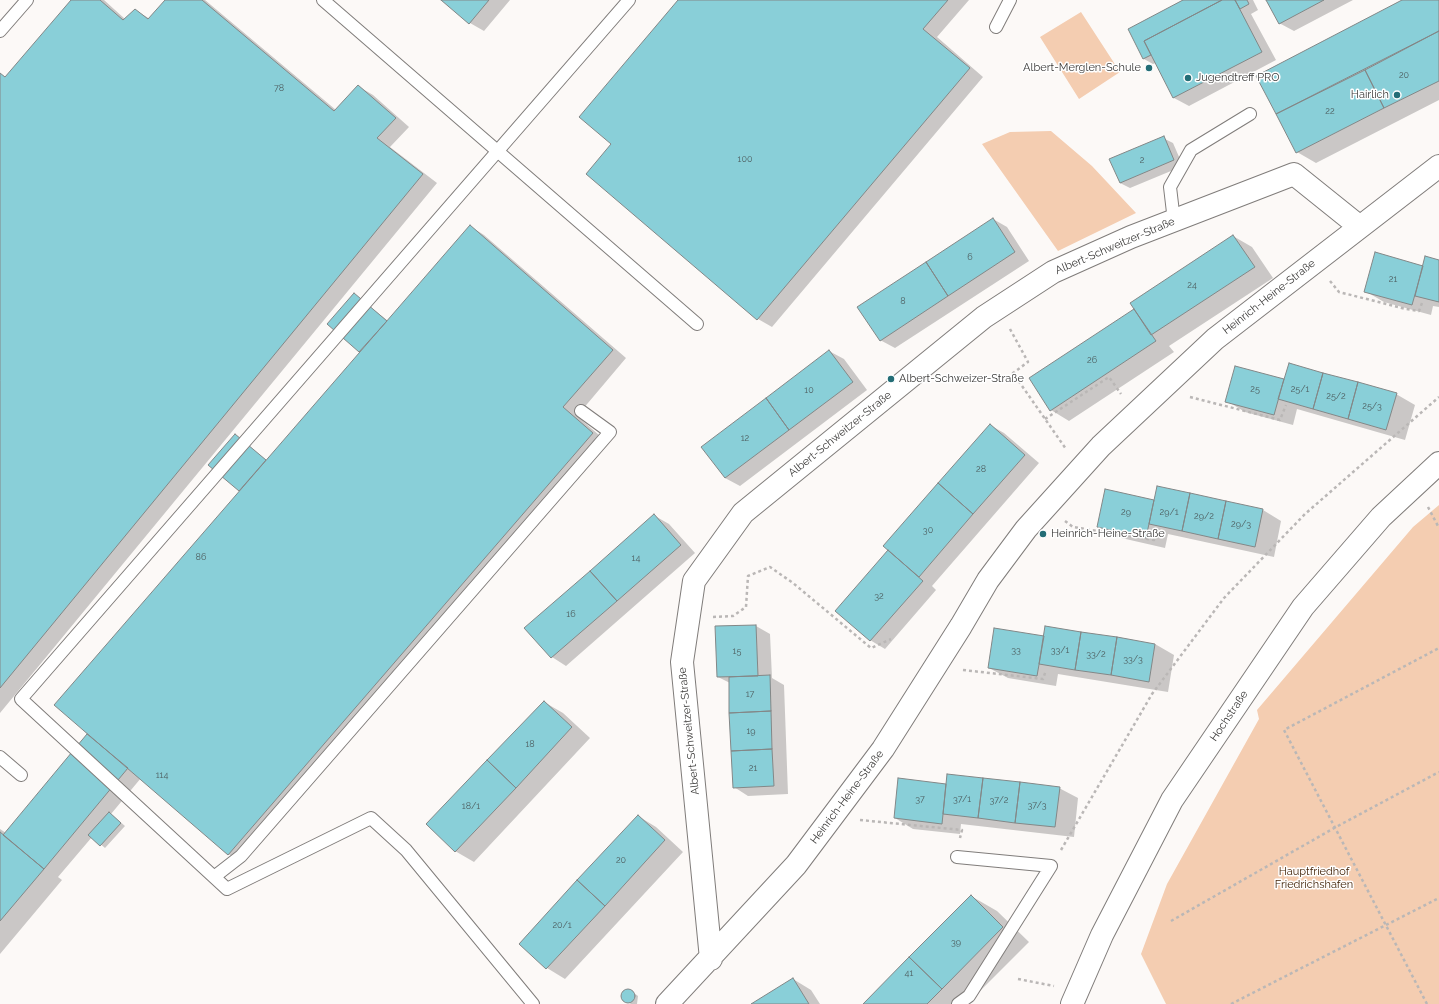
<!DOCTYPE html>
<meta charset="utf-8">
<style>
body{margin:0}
canvas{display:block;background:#fcf9f7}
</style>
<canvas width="1439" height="1004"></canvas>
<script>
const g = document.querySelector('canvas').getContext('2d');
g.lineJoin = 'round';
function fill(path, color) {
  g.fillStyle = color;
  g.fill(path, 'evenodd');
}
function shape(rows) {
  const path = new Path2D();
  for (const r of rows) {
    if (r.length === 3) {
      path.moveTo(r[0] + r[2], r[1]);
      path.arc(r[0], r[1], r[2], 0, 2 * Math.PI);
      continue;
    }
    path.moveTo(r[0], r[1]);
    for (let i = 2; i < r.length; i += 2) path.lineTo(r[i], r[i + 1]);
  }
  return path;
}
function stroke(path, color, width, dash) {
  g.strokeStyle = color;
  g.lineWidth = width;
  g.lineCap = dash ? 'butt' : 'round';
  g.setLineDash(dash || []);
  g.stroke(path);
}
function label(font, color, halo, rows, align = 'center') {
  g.font = font + ' Raleway,sans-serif';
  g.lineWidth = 3;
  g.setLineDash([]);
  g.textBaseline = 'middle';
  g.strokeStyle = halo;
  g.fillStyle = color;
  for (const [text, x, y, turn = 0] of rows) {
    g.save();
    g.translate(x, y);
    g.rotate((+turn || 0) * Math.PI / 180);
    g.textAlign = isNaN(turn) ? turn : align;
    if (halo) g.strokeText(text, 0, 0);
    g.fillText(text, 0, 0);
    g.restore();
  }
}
fill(shape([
 [1081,12,1120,72,1079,99,1040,37],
 [1051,131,1092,166,1136,213,1058,251,982,144,1010,132],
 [1439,505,1439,1004,1166,1004,1141,954,1167,884,1259,719,1257,710,1413,527]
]), '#f4cdb1');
fill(shape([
 [72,0,104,0,125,19,135,10,150,19,166,0,205,0,336,110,358,86,373,95,409,127,390,147,437,183,0,713,0,74,6,77],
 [442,0,510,0,484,31,470,23],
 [679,0,969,0,937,37,983,77,772,327,758,319,613,144],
 [1183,0,1253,0,1258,10,1251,14,1276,60,1189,106,1174,98,1156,63,1153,64,1144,59,1129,30],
 [1267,0,1353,0,1294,31,1279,23],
 [1404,0,1439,0,1439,100,1316,163,1297,152,1277,113],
 [1163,138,1173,143,1183,166,1130,188,1120,183],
 [993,219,1007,227,1029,261,895,348,880,340],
 [470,226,484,235,626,358,577,416,607,442,243,863,228,854,141,778,111,814,125,826,105,848,92,837,58,877,62,880,0,954,0,829,6,833,88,734,241,491,236,435,267,461,361,352,328,324,354,294,388,321],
 [1233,236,1252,247,1273,278,1169,346,1174,352,1069,421,1051,410,1136,309],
 [1439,261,1439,307,1433,306,1431,315,1384,302,1365,291],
 [829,351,844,359,867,390,740,486,725,478],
 [1236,367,1285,381,1396,394,1415,405,1405,440,1297,409,1293,425,1245,412,1227,401],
 [990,425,1004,433,1039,463,932,586,936,590,885,649,870,640,889,550],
 [1106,490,1155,501,1263,510,1281,521,1274,557,1168,534,1165,548,1117,537,1098,526],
 [655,516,669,524,695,553,566,666,552,657,526,628],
 [756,626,770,634,772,678,784,685,788,794,748,796,734,787,730,683,718,677],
 [1046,627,1155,644,1174,655,1168,692,1058,674,1056,686,1008,678,989,668,1045,637],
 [544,702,563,713,590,738,474,862,455,851],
 [947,785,1059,788,1078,798,1074,837,961,824,960,834,913,829,895,818],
 [638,816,656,827,683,852,565,979,547,968,520,943],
 [971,896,997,911,1029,942,967,1004,865,1004],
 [793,979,811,990,820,1004,754,1004],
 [630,990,638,996,637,1004,631,1004,624,1000,623,995,625,991]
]), '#0003');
const building = shape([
 [71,0,100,0,123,20,135,9,148,19,165,0,202,0,334,111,358,85,396,118,377,138,423,174,0,688,0,73,5,77,71,0],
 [441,0,489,0,469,24,441,0],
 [678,0,948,0,923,29,970,68,757,320,586,174,611,144,579,117,678,0],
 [1183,0,1222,0,1144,41,1151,55,1143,59,1128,29,1183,0],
 [1222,0,1235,0,1262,52,1173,98,1144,41,1222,0],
 [1235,0,1247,0,1249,4,1240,9,1235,0],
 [1266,0,1324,0,1279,24,1266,0],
 [1402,0,1439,0,1439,31,1276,114,1256,76,1402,0],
 [1439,31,1439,81,1384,108,1365,70,1439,31],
 [1365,70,1384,108,1296,153,1276,114,1365,70],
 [1164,136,1174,160,1120,183,1109,159,1164,136],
 [993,218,1015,252,948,296,926,262,993,218],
 [470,225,613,350,563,407,593,433,228,855,54,705,470,225],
 [1233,235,1255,267,1151,335,1130,303,1233,235],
 [1375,252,1423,266,1412,305,1364,292,1375,252],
 [1425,256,1439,260,1439,302,1415,296,1425,256],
 [926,262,948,296,880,341,857,307,926,262],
 [354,293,387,321,359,352,327,324,354,293],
 [1134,309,1156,341,1050,411,1029,378,1134,309],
 [829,350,853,382,789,430,766,398,829,350],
 [1289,363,1323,373,1313,409,1278,399,1289,363],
 [1235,366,1284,379,1274,415,1225,402,1235,366],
 [1323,373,1358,382,1348,419,1313,409,1323,373],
 [1358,382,1397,393,1386,430,1348,419,1358,382],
 [766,398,789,430,725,478,701,447,766,398],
 [990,424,1025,455,973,514,938,483,990,424],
 [235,434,266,460,239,491,208,465,235,434],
 [938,483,973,514,919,577,883,546,938,483],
 [1157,486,1190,493,1182,531,1149,524,1157,486],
 [1105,489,1154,500,1146,538,1097,527,1105,489],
 [1190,493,1226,501,1218,539,1182,531,1190,493],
 [1226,501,1263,509,1255,547,1218,539,1226,501],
 [654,514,681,545,617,601,590,571,654,514],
 [888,550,923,581,870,641,835,611,888,550],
 [590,571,617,601,551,658,524,628,590,571],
 [756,625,758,676,717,677,715,626,756,625],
 [1045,626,1081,632,1075,670,1039,664,1045,626],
 [994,628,1044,636,1037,676,988,668,994,628],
 [1081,632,1117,637,1111,675,1075,670,1081,632],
 [1117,637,1155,644,1149,682,1111,675,1117,637],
 [770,675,771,711,729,713,729,677,770,675],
 [544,701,572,727,516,788,487,760,544,701],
 [771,711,772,749,731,751,729,713,771,711],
 [87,734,128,768,44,869,3,835,87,734],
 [772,749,774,786,733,788,731,751,772,749],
 [487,760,516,788,455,852,426,824,487,760],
 [947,774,983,778,978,818,943,814,947,774],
 [898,778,946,784,942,824,894,818,898,778],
 [983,778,1020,782,1015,823,978,818,983,778],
 [1020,782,1060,787,1055,827,1015,823,1020,782],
 [109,812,121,823,100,846,88,835,109,812],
 [638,815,665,840,605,906,577,880,638,815],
 [0,832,44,869,0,921,0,832],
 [577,880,605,906,546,969,519,944,577,880],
 [971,895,1003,927,942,989,909,957,971,895],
 [909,957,942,989,927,1004,863,1004,909,957],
 [793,978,809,1004,751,1004,793,978],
 [628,996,7]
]);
fill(building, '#89cfd8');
stroke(building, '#838787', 1);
const service = shape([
 [323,0,697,324],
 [996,27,1010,0],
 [0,31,27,0],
 [1174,221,1170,187,1191,150,1250,114],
 [0,757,21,775],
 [957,857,1051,866,969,996,958,1004],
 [214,877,241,856,610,432,581,411],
 [533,1004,406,850,371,818,227,889,21,699,629,0]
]);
const minor = shape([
 [711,959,682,662,694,581,743,513,984,317,1053,272,1131,237,1294,174,1360,227],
 [667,1004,796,865,883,749,961,626,988,580,1026,529,1101,446,1215,339,1439,166]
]);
const secondary = shape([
 [1072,1004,1102,935,1172,800,1303,607,1381,517,1439,463]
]);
stroke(service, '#807d7b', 14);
stroke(minor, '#807d7b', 24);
stroke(secondary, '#807d7b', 24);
stroke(shape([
 [1330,281,1339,292,1406,309,1419,311,1422,303],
 [1010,329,1028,362,1013,373,1066,449],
 [1190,397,1280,420,1286,405],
 [1045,419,1109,377,1121,394],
 [1428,507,1439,528],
 [1065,521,1073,527,1154,540,1157,531],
 [713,617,733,616,746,607,748,576,770,567,793,583,871,648,891,639],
 [963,670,1043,679,1046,670],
 [860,820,962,830,960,838],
 [1061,850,1152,694,1224,598,1305,514,1439,397],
 [1171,921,1336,827,1439,772],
 [1018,979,1054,986],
 [1231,1004,1439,898],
 [1427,1004,1284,730,1439,648]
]), '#bab7b6', 2.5, [3, 3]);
stroke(service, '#fff', 12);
stroke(minor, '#fff', 22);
stroke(secondary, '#fff', 22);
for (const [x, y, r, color] of [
 [1149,68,4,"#236d76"],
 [1188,78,4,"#236d76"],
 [1397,95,4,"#236d76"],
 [891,379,4,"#236d76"],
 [1043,534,4,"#236d76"]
]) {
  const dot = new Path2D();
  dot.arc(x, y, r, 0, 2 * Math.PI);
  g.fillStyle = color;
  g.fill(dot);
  stroke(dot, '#fff', 1.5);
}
label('9px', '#4f6062', null, [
 ["20",1404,75],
 ["78",279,88],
 ["22",1330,111],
 ["100",745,159],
 ["2",1142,160],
 ["6",970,257],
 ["21",1393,279],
 ["24",1192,285],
 ["8",903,301],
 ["26",1092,360],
 ["25",1255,389],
 ["25/1",1300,389],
 ["10",809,390],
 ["25/2",1336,396],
 ["25/3",1372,406],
 ["12",745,438],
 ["28",981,469],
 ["29",1126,512],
 ["29/1",1169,512],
 ["29/2",1204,516],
 ["29/3",1241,524],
 ["30",928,530],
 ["86",201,557],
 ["14",636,558],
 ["32",879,596],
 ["16",571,614],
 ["33",1016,650],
 ["33/1",1060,650],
 ["15",737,651],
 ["33/2",1096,654],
 ["33/3",1133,659],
 ["17",750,694],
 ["19",751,731],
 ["18",530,744],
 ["21",753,768],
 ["114",162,775],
 ["37",920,799],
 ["37/1",962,799],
 ["37/2",999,800],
 ["37/3",1037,805],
 ["18/1",471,806],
 ["20",621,860],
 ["20/1",562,925],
 ["39",956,942],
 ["41",909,973]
]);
label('11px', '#3c3b3a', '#fff', [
 ["Albert-Merglen-Schule",1141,68,"right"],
 ["Jugendtreff PRO",1196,78],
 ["Hairlich",1389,95,"right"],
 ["Albert-Schweizer-Straße",899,379],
 ["Heinrich-Heine-Straße",1051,534]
], 'left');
label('11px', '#3c3b3a', '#fff', [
 ["Albert-Schweitzer-Straße",1115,246,-23],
 ["Heinrich-Heine-Straße",1269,297,-38],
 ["Albert-Schweitzer-Straße",840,434,-39],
 ["Hochstraße",1229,716,-56],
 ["Albert-Schweitzer-Straße",689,731,-96],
 ["Heinrich-Heine-Straße",847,797,-53]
]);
label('11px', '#432409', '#fff', [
 ["Hauptfriedhof",1314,872],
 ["Friedrichshafen",1314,885]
]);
</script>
